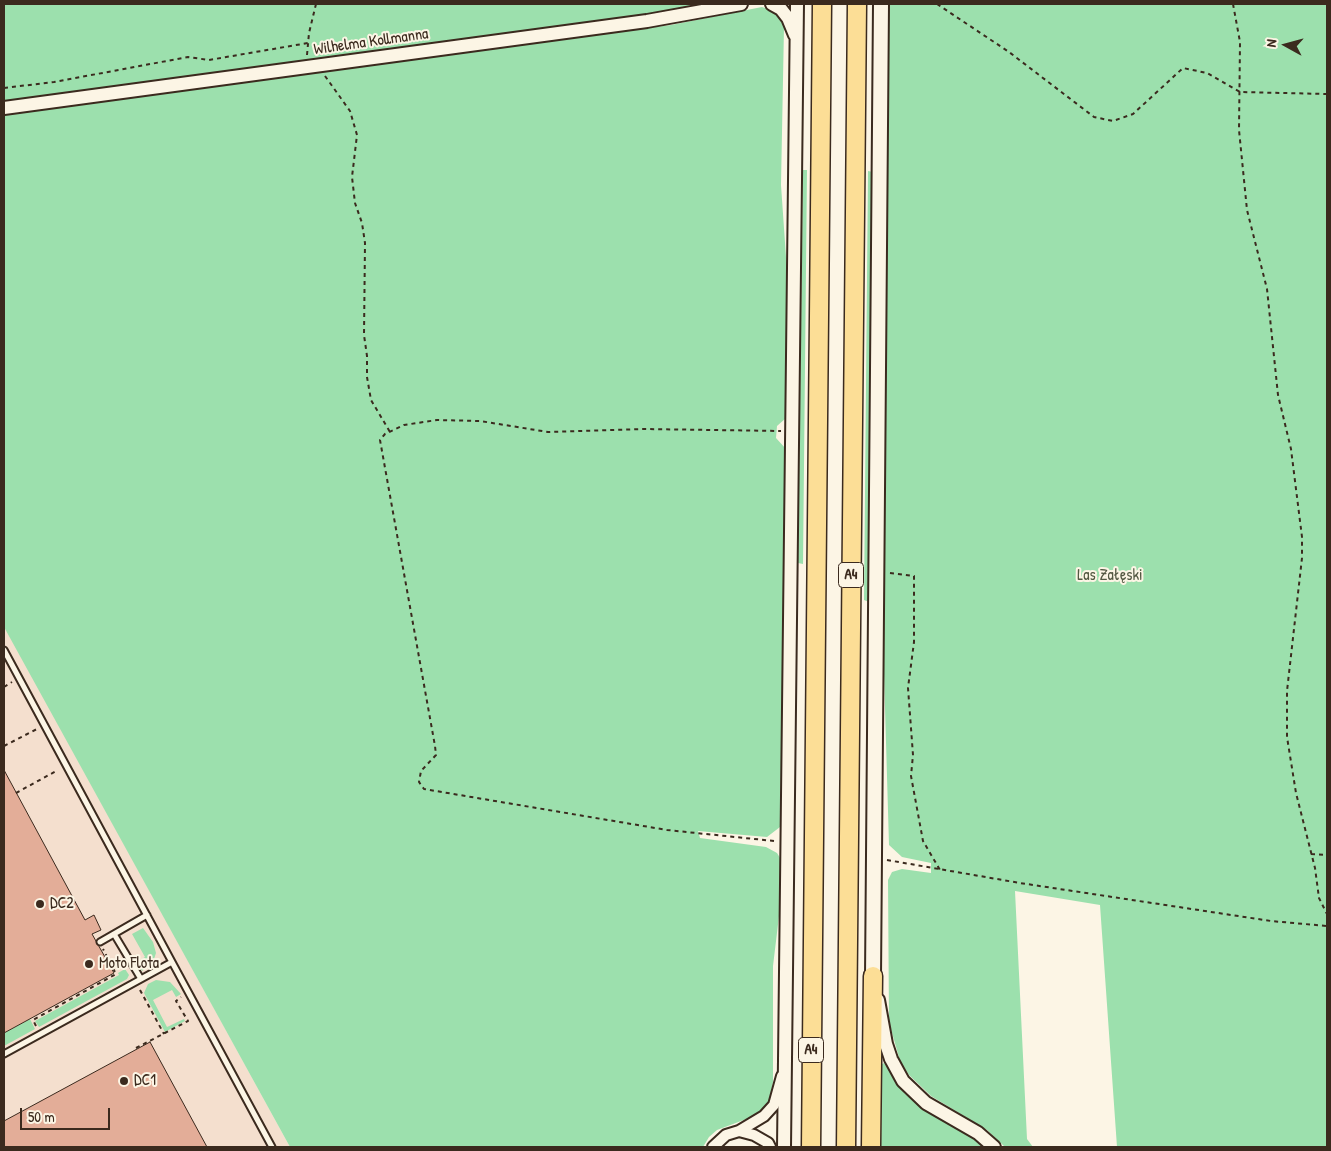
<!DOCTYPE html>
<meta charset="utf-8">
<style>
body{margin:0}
#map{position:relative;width:1331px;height:1151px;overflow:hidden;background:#fcf5e5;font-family:"Patrick Hand",sans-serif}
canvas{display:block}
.frame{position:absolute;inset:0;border:5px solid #3b2a1e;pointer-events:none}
.north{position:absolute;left:1261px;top:20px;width:50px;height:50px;-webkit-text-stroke:4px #fcf5e5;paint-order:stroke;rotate:277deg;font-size:14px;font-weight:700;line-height:20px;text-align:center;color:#3b2a1e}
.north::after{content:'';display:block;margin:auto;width:18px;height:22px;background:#3b2a1e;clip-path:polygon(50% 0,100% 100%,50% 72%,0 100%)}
.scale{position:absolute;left:20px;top:1108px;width:90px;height:22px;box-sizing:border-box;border:2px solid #3b2a1e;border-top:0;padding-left:6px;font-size:15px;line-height:18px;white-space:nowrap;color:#3b2a1e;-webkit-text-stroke:4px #fcf5e5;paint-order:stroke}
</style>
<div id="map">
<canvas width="1331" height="1151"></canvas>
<div class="frame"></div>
<div class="north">N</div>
<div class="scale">50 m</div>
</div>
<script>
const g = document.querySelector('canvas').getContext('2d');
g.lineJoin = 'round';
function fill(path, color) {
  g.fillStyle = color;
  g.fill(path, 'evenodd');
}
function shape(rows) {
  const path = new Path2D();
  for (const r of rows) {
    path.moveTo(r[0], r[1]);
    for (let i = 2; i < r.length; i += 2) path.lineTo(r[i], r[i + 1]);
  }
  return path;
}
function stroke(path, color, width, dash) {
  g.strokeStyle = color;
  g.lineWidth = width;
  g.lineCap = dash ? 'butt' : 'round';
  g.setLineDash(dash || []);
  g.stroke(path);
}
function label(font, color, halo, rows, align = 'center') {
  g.font = font + ' "Patrick Hand",sans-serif';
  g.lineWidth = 4;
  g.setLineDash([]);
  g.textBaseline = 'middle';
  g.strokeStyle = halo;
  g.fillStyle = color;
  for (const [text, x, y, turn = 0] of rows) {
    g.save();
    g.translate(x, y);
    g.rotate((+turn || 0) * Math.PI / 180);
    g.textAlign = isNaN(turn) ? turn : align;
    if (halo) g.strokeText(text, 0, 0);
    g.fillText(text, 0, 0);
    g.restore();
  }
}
fill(shape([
 [4,625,290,1147,4,1147]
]), '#f4dfce');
fill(shape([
 [4,4,707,4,670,12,399,49,4,101],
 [887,4,1327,4,1327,1147,1117,1147,1100,905,1015,891,1027,1139,1033,1147,1005,1147,987,1130,931,1096,909,1075,900,1061,889,1022,888,880,892,872,902,869,931,873,931,863,902,857,889,845,882,605],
 [762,7,774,11,782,18,784,27,781,185,788,286,786,418,777,426,776,438,786,449,780,827,767,837,698,831,700,838,766,847,777,853,782,861,782,891,773,966,773,1082,769,1101,757,1115,717,1130,709,1137,703,1147,290,1147,4,627,4,115,671,25],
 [803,170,807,170,803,564,798,563],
 [868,171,873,172,869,602,864,600],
 [143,928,153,942,156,953,153,962,142,971,137,962,145,957,132,934],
 [125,969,129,975,127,979,39,1027,35,1021,119,975,118,973],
 [156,980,170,982,181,994,176,997,172,990,153,1000,167,1027,184,1019,185,1021,165,1032,144,993,148,984],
 [30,1019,35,1029,4,1046,4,1033],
 [884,1063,903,1090,919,1106,966,1133,985,1147,881,1147,882,1064]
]), '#9ce0ad');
const building = shape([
 [4,770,85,920,94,915,101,930,92,934,114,973,4,1033,4,770],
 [150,1042,207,1147,4,1147,4,1121,150,1042]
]);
fill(building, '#e3ad98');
stroke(building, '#3b2a1e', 1);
const service = shape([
 [4,650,172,962],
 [114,934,141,979],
 [100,942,147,915],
 [4,1054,172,962,272,1147]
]);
const minor = shape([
 [739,1131,754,1135,768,1143,770,1147],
 [713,1147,726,1135,739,1131,764,1116,774,1105,782,1076]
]);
const tertiary = shape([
 [772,4,781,9,788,18,795,35],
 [4,108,647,21,741,4],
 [878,1000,886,1044,891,1059,903,1081,926,1103,978,1133,994,1147],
 [784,1147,797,4]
]);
const secondary = shape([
 [873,976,881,4]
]);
const motorway = shape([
 [811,1147,822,4],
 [846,1147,857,4],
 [871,1147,873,976]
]);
stroke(service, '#3b2a1e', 9);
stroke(minor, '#3b2a1e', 14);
stroke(tertiary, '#3b2a1e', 16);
stroke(secondary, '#3b2a1e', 18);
stroke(motorway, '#3b2a1e', 21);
stroke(shape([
 [937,4,1009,52,1094,117,1113,121,1133,114,1183,68,1207,73,1240,92,1327,94],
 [1233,4,1240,42,1239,130,1247,210,1267,289,1278,395,1291,449,1302,537,1302,558,1287,691,1287,737,1296,793,1315,868,1319,898,1327,914],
 [307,55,309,33,316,4],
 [325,76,350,111,357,135,352,177,355,203,362,223,365,243,364,335,367,356,367,377,371,400,390,432],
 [4,88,54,82,188,57,209,60,308,43],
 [890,573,914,576,914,642,908,688,913,755,911,776,923,841,940,870],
 [4,687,12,682],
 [4,746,37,729],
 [16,793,58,770],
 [774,841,667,830,424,789,419,782,421,771,436,755,435,746,380,440,385,434,404,425,437,420,480,421,548,432,644,429,781,431],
 [1311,854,1327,855],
 [887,860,1020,883,1271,921,1327,926],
 [140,990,164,1034],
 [36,1026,33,1020,116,974,103,949],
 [136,1048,188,1021,176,1001,181,997]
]), '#3b2a1e', 2, [4, 4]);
stroke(service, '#fcf5e5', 5);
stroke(minor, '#fcf5e5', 10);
stroke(tertiary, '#fcf5e5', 12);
stroke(secondary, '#fcf5e5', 14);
stroke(motorway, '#fcde96', 18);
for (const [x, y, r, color] of [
 [40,904,5,"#3b2a1e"],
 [89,964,5,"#3b2a1e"],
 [124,1081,5,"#3b2a1e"]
]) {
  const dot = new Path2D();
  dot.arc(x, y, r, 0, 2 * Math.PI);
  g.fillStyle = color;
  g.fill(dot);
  stroke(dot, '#fcf5e5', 2);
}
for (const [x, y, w] of [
 [851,575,25],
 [811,1050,25]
]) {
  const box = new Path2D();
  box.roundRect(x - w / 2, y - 12.5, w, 25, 4);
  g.fillStyle = '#fcf5e5';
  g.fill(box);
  stroke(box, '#3b2a1e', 1);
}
label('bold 15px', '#3b2a1e', null, [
 ["A4",851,575],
 ["A4",811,1050]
]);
label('16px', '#3b2a1e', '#fcf5e5', [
 ["Wilhelma Kollmanna",371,42,-8]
]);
label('16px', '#535842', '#fcf5e5', [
 ["Las Załęski",1110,576]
]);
label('16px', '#3b2a1e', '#fcf5e5', [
 ["DC2",50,904],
 ["Moto Flota",99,964],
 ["DC1",134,1081]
], 'left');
</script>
